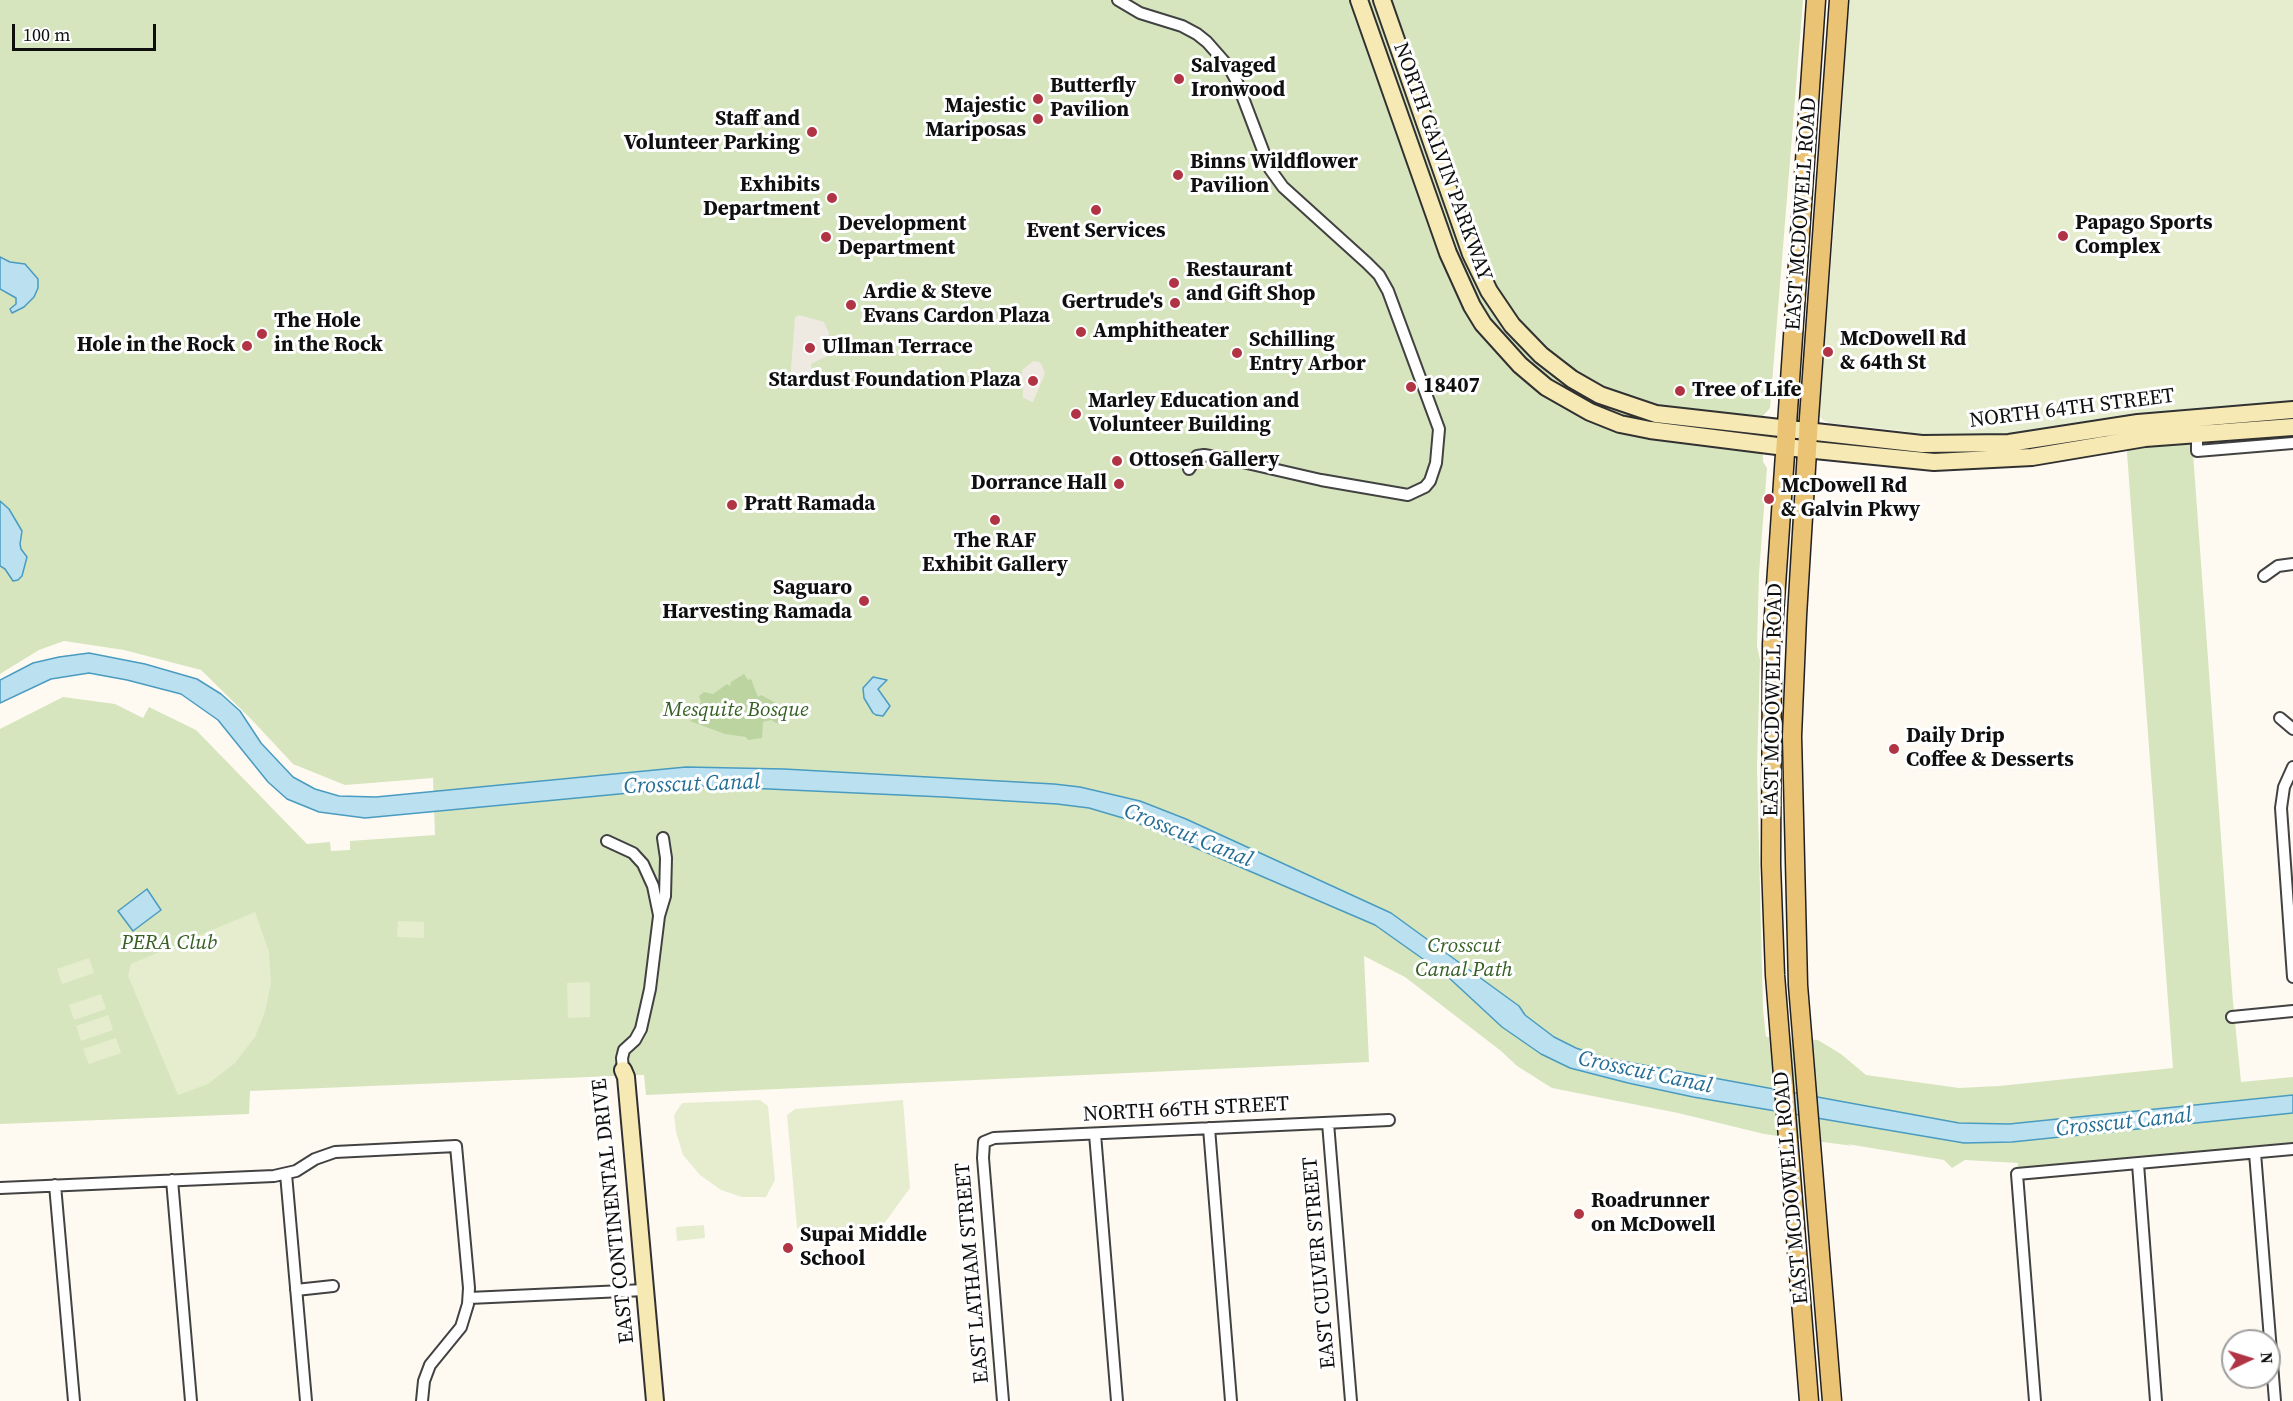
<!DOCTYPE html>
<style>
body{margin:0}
#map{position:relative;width:2293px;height:1401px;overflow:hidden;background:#fefaf2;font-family:"Source Serif 4",serif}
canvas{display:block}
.north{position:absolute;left:2221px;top:1329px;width:60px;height:60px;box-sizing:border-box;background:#fff;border:2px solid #9f9f9f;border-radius:50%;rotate:86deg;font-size:16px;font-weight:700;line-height:24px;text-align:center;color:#0f0f0f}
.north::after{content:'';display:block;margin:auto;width:21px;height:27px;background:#b13445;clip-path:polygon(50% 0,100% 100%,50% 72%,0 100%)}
.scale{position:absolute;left:12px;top:24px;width:144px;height:27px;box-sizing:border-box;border:3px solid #0f0f0f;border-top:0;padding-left:8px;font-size:18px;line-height:21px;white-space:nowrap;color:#0f0f0f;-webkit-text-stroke:4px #fff;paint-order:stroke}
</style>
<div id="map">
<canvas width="2293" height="1401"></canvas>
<div class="north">N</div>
<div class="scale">100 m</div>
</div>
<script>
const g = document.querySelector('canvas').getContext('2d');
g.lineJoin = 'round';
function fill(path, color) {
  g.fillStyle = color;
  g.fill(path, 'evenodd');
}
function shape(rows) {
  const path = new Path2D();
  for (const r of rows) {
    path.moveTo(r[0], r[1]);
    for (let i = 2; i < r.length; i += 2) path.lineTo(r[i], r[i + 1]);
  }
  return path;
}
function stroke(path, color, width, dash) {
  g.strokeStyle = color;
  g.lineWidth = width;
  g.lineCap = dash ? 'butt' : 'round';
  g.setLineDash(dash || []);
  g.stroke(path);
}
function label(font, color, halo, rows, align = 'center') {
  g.font = font + ' "Source Serif 4",serif';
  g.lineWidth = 6;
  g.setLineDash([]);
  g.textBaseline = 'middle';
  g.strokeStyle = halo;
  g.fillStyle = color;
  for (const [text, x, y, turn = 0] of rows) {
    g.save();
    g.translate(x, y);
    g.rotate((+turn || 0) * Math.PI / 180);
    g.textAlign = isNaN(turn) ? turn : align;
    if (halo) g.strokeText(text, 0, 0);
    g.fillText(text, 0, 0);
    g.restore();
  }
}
fill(shape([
 [0,0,1803,0,1770,408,1762,417,1763,462,1767,468,1759,574,1757,646,1760,660,1757,768,1763,1009,1766,1037,1818,1040,1841,1054,1866,1075,1959,1088,1999,1086,2173,1068,2127,453,2130,417,2188,411,2193,453,2233,1002,2241,1082,2293,1077,2293,1149,2017,1174,2018,1163,1965,1160,1952,1168,1944,1160,1847,1144,1853,1146,1764,1134,1678,1113,1552,1088,1517,1066,1501,1051,1405,977,1364,956,1369,1062,646,1095,644,1075,638,1075,250,1091,249,1114,0,1124,0,729,63,697,115,704,143,718,149,707,196,730,307,844,330,842,331,851,350,850,350,841,435,835,433,778,345,785,293,764,251,719,201,670,124,650,64,641,39,650,0,674]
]), '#d6e5be');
fill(shape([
 [744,674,748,680,751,679,758,697,761,695,780,705,783,714,778,724,771,720,763,722,762,738,748,740,746,737,725,734,690,721,699,715,698,707,701,702,699,696,704,692,713,694,727,684,730,686,731,682]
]), '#bcd49f');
fill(shape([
 [1849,0,2293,0,2293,404,2026,434,1931,438,1904,431,1829,423,1823,420,1819,416,1838,173],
 [255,912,269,952,271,983,265,1012,255,1037,235,1063,208,1084,178,1095,128,976,131,964],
 [398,921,424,922,424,938,397,937],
 [89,958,94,973,62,984,57,969],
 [590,982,590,1017,568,1018,567,983],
 [101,994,106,1009,74,1020,69,1005],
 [108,1015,113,1030,81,1041,76,1026],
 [116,1038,121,1053,89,1064,83,1049],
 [760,1100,768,1106,775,1180,766,1197,742,1197,721,1190,700,1175,683,1155,676,1132,674,1115,682,1103],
 [903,1100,910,1188,881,1228,802,1233,797,1228,787,1115,795,1109],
 [704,1225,705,1238,677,1241,676,1227]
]), '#e6edcf');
fill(shape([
 [799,315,824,322,829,333,827,356,811,364,812,372,810,387,792,385,790,382,795,317],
 [1033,361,1039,362,1042,365,1045,374,1033,402,1023,398,1022,370]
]), '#eee9e1');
const water = shape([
 [0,257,10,262,25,264,38,279,38,288,34,297,24,307,12,313,10,309,16,304,16,298,0,289,0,257],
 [0,501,9,509,22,531,20,544,21,549,27,557,22,576,18,580,13,581,5,569,0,566,0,501],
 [89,653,145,664,197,679,221,694,240,711,261,743,293,777,315,789,339,796,376,797,686,767,784,769,1054,784,1080,787,1140,801,1186,819,1391,913,1519,1006,1525,1015,1554,1037,1576,1048,1605,1058,1959,1123,2009,1124,2293,1095,2293,1113,2012,1142,1964,1143,1693,1097,1628,1083,1570,1068,1541,1054,1502,1027,1447,976,1375,925,1133,821,1089,808,1057,804,943,797,704,786,365,818,319,812,287,799,268,782,218,720,181,694,127,680,89,673,51,679,0,703,0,680,33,663,59,657,89,653],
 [873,677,887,680,878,689,890,706,883,716,876,715,873,713,864,698,863,688,873,677],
 [147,889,161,910,133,931,118,911,147,889]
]);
fill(water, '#bbe1f0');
stroke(water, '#499bc0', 1.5);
const street = shape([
 [1118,0,1140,13,1182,26,1197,34,1207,42,1229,67,1237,82,1270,169,1283,187,1367,263,1379,275,1388,291,1439,429,1436,463,1430,481,1425,487,1408,495,1321,480,1225,458],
 [2197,434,2197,451,2293,443],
 [1189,469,1197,456,1204,455,1222,458],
 [2264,576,2278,566,2293,564],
 [2280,718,2293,729],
 [2293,767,2284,787,2281,808,2293,977],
 [607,841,633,853,643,864,653,886,659,915],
 [2232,1017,2293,1011],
 [623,1070,622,1058,624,1050,635,1040,641,1029,650,989,659,916,665,896,666,858,663,838],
 [1328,1123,1351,1401],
 [1209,1128,1231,1401],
 [1095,1134,1117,1401],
 [2255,1153,2275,1401],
 [2138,1164,2156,1401],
 [286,1174,306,1401],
 [172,1180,191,1401],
 [55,1185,74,1401],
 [0,1188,274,1176,296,1171,315,1159,335,1152,456,1146,469,1288,468,1304,461,1327,430,1365,424,1381,422,1401],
 [296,1290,333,1286],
 [469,1298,645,1290],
 [1003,1401,983,1158,984,1142,994,1138,1389,1120],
 [2035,1401,2017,1174,2293,1149]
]);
const secondary = shape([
 [1359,0,1448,253,1472,306,1483,324,1520,365,1546,387,1590,412,1620,424,1650,430,1785,447,1934,462,2032,457,2145,438,2293,427],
 [1382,0,1471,254,1489,291,1512,325,1541,355,1572,379,1600,395,1656,414,1922,444,2009,443,2138,423,2293,410],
 [623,1070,626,1077,655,1401]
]);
const primary = shape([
 [1809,1401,1775,975,1771,864,1772,644,1816,0],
 [1832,1401,1798,985,1792,736,1797,616,1809,418,1839,0]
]);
stroke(street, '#424242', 14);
stroke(secondary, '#313131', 20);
stroke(primary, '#202020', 21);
stroke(street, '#fff', 10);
stroke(secondary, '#f7e9b3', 16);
stroke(primary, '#ebc375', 18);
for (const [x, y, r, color] of [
 [1179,79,6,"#b13445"],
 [1038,99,6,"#b13445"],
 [1038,119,6,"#b13445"],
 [812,132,6,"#b13445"],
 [1178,175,6,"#b13445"],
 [832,198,6,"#b13445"],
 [1096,210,6,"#b13445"],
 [2063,236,6,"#b13445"],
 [826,237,6,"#b13445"],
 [1174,283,6,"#b13445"],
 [1175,303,6,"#b13445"],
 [851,305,6,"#b13445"],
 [1081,332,6,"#b13445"],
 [262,334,6,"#b13445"],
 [247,346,6,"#b13445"],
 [810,348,6,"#b13445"],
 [1828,352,6,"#b13445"],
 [1237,353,6,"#b13445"],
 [1033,381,6,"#b13445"],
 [1411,387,6,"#b13445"],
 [1680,391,6,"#b13445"],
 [1076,414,6,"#b13445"],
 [1117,461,6,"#b13445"],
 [1119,484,6,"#b13445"],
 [1769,499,6,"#b13445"],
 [732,505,6,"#b13445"],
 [995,520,6,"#b13445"],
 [864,601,6,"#b13445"],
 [1894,749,6,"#b13445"],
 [1579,1214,6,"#b13445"],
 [788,1248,6,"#b13445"]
]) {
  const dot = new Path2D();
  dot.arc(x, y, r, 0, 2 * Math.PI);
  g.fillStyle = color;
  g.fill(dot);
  stroke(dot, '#fff', 2);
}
label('bold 21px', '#0f0f0f', '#fff', [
 ["Salvaged",1191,67],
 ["Ironwood",1191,91],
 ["Butterfly",1050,87],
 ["Pavilion",1050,111],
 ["Majestic",1026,107,"right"],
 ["Mariposas",1026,131,"right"],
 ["Staff and",800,120,"right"],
 ["Volunteer Parking",800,144,"right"],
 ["Binns Wildflower",1190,163],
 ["Pavilion",1190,187],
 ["Exhibits",820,186,"right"],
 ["Department",820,210,"right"],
 ["Papago Sports",2075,224],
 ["Complex",2075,248],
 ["Development",838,225],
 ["Department",838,249],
 ["Event Services",1096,232,"center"],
 ["Restaurant",1186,271],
 ["and Gift Shop",1186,295],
 ["Ardie & Steve",863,293],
 ["Evans Cardon Plaza",863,317],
 ["Gertrude's",1163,303,"right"],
 ["The Hole",274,322],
 ["in the Rock",274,346],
 ["Amphitheater",1093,332],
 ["McDowell Rd",1840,340],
 ["& 64th St",1840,364],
 ["Schilling",1249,341],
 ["Entry Arbor",1249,365],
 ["Hole in the Rock",235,346,"right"],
 ["Ullman Terrace",822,348],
 ["Stardust Foundation Plaza",1021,381,"right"],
 ["18407",1423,387],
 ["Tree of Life",1692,391],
 ["Marley Education and",1088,402],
 ["Volunteer Building",1088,426],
 ["Ottosen Gallery",1129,461],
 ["Dorrance Hall",1107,484,"right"],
 ["McDowell Rd",1781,487],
 ["& Galvin Pkwy",1781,511],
 ["Pratt Ramada",744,505],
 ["The RAF",995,542,"center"],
 ["Exhibit Gallery",995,566,"center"],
 ["Saguaro",852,589,"right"],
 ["Harvesting Ramada",852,613,"right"],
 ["Daily Drip",1906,737],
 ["Coffee & Desserts",1906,761],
 ["Roadrunner",1591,1202],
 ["on McDowell",1591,1226],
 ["Supai Middle",800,1236],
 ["School",800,1260]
], 'left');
label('21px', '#0f0f0f', '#fff', [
 ["NORTH GALVIN PARKWAY",1442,162,70],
 ["EAST MCDOWELL ROAD",1802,214,-86],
 ["NORTH 64TH STREET",2072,409,-7],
 ["EAST MCDOWELL ROAD",1774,700,-89],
 ["NORTH 66TH STREET",1186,1110,-3],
 ["EAST MCDOWELL ROAD",1792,1188,-95],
 ["EAST CONTINENTAL DRIVE",614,1211,-96],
 ["EAST CULVER STREET",1320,1263,-95],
 ["EAST LATHAM STREET",973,1273,-95]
]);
label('italic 21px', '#376025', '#fff', [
 ["Mesquite Bosque",736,711],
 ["PERA Club",169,944],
 ["Crosscut",1464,947],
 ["Canal Path",1464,971]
]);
label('italic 22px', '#246e95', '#fff', [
 ["Crosscut Canal",692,785,-2],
 ["Crosscut Canal",1188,836,22],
 ["Crosscut Canal",1645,1073,12],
 ["Crosscut Canal",2124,1123,-6]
]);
</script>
